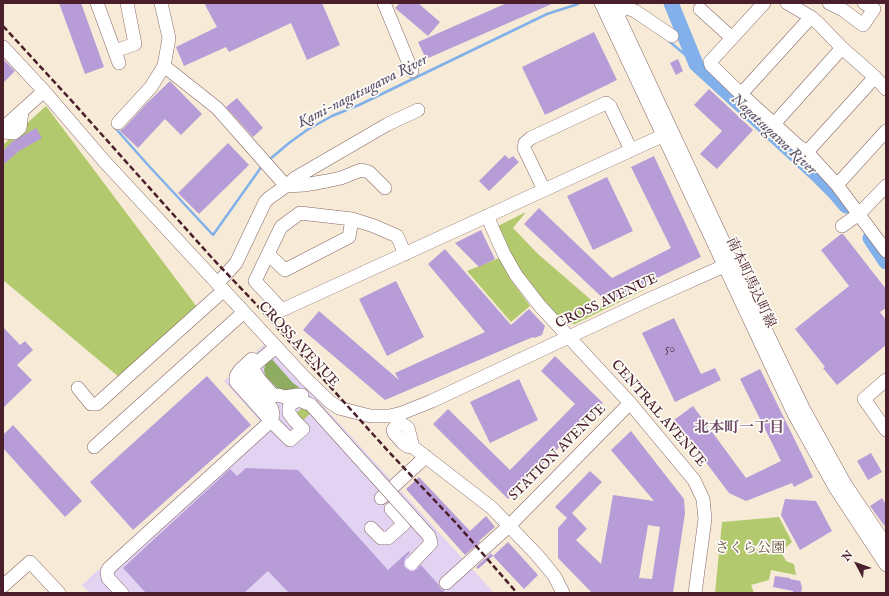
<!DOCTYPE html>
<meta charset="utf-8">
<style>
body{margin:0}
#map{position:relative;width:889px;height:596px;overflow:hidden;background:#f7ebd7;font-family:"IM FELL English",serif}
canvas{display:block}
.frame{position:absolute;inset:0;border:4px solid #4a1f2b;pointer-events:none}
.north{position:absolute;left:837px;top:544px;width:40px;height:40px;-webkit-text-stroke:3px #fdfcf7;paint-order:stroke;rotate:311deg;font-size:11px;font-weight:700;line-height:16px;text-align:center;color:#4a1f2b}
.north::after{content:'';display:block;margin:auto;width:14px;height:18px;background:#4a1f2b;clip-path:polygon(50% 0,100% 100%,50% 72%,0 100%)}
</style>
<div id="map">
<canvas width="889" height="596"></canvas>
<div class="frame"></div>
<div class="north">N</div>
</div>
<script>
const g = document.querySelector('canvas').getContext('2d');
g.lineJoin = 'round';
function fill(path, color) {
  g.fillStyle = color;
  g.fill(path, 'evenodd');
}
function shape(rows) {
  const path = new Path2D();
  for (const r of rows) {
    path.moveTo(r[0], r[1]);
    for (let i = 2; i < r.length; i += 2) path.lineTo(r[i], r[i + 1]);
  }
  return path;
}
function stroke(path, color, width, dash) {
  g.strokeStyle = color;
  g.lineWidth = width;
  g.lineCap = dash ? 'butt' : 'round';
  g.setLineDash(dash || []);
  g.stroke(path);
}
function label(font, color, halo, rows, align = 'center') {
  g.font = font + ' "IM FELL English","Noto Serif JP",serif';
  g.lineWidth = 3.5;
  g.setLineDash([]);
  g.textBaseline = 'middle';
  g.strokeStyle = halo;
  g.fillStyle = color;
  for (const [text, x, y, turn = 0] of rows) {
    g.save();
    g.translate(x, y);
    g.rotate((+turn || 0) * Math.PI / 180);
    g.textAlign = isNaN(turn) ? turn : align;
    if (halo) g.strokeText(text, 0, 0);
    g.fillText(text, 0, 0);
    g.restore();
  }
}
fill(shape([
 [266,343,494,593,90,593,82,585,260,421,224,381]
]), '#e3d3f3');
fill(shape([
 [46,106,197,307,119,377,3,280,3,145],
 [526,212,513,228,538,254,597,305,605,307,654,285,575,324,562,325,521,275,496,227],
 [499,258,511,280,530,306,511,322,467,271],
 [304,406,311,413,301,422,294,415],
 [779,517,792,542,781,552,786,561,794,564,796,575,771,570,769,580,751,585,754,593,715,593,722,522]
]), '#b3c96e');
fill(shape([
 [271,358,293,383,304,391,279,390,265,375,264,370,266,362]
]), '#8ead61');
stroke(shape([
 [669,41,696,64],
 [117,130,148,165,213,235,262,166],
 [269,160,289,143,307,130,332,116,359,105,547,14,578,4]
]), '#81b0eb', 2.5);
stroke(shape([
 [671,3,696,64,817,175,835,193,846,206],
 [870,238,886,262]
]), '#81b0eb', 15);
fill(shape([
 [59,3,81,3,104,67,85,74],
 [204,3,322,3,340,45,307,60,291,23,229,52,226,47,184,66,176,47,217,27],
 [400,3,418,3,440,22,428,36,395,8],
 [507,3,554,3,426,59,418,42],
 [594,32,617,80,545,115,522,67],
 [3,59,15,71,3,83],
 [678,59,683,71,676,75,670,63],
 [170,81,202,114,181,135,165,119,138,148,120,131,124,128,146,104],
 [709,89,753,130,717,169,700,154,722,131,694,105],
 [237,98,263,128,253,137,226,107],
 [36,128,42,138,19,151,3,165,3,151,12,142],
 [228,143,249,165,199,214,178,193],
 [505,155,509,159,513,156,519,162,489,191,479,181],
 [654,156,701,257,607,302,524,224,539,208,612,278,671,248,631,167],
 [607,177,633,231,593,250,567,196],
 [481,230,495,259,479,267,455,243],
 [841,234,843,234,886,289,886,308,880,312,886,320,886,345,837,385,823,368,825,367,795,329,849,286,821,250],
 [445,249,511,325,529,309,545,326,542,335,534,338,533,337,385,400,303,330,319,311,399,380,395,373,485,332,428,264],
 [396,281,424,337,387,356,359,299],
 [674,318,701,374,715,368,721,380,675,402,642,333],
 [3,327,20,345,25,341,33,350,17,365,32,380,3,408],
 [555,356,603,403,508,499,433,424,448,409,510,470,575,404,541,371],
 [760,369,813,477,794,487,792,483,746,501,729,493,674,420,693,406,746,478,781,461,740,379],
 [207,376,251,425,133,530,90,482],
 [519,379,538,420,490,443,470,402],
 [13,425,82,501,65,517,3,448,3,435],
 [631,431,684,499,685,513,673,593,592,593,558,558,558,528,567,518,555,507,590,471,602,482,572,513,587,529,576,540,601,564,613,495,654,501,611,450],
 [648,525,660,527,652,579,639,578],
 [871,453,882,472,868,480,857,461],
 [246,468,298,470,388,570,409,551,410,553,406,557,404,562,404,566,406,568,410,571,414,571,421,565,438,584,440,588,446,593,289,593,268,571,244,593,146,593,123,568,230,469,237,476],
 [419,477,470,531,486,516,495,527,479,541,480,542,465,555,406,489],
 [882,498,886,504,886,528,870,506],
 [785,499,816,501,832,531,800,550,781,515],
 [508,542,538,575,524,589,493,556],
 [491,553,493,556,478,569,476,567],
 [775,576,790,578,790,579,800,581,802,587,801,593,793,593,793,591,773,587]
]), '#b89cd7');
const minor = shape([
 [97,3,119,63],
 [384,3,412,71],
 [601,3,794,414,836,489,886,565],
 [612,3,733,262,804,410,845,484,886,545],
 [764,3,710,62,711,65,741,94,797,145,807,152,837,185,886,251],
 [787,3,811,17,819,24,842,48,875,77,886,89],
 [829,3,843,10,863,25,874,9,864,3],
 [700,9,732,38],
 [609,16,627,8,635,11,672,36],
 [3,47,44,91,104,161,305,378,330,402,339,408,362,414,371,416,390,416,402,413,432,401,650,299,733,262],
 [115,51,135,44,127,3],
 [164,66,217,108,286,186],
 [741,94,811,17],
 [118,123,151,87,164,66,169,38,161,3],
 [774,124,842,48],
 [3,128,44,91],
 [3,132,14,133,20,128,22,111],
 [807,152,875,77],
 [837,185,886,131],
 [286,186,304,185,327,181,341,178,361,170,369,172,385,188],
 [544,190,524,148,525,143,531,138,606,103,610,106,631,150],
 [487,216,504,254,516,275,540,306,630,403,694,480,703,499,705,519,695,593],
 [842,226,859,214,886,186],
 [268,254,285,270,349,237,352,219],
 [405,254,397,236,374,226,352,219,300,213,281,227,255,281,282,310,662,136],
 [218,283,236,263,265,202,269,198,286,186,295,178,388,124,418,110],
 [252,359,240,370,236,376,236,382,271,421,290,440,303,429,294,420,289,413,289,407,290,404,299,400,311,405],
 [254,371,259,379,274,396,278,395,285,397,297,395,302,395],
 [886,380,864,399,886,430],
 [78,388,91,404,97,404,224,290],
 [94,447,244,312],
 [413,447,408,428,404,425,400,425,396,426,393,430,394,433,403,443,407,446,413,447,492,508,537,555,547,567,555,577,563,593],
 [381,498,420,462,425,456],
 [371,528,381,538,388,538,404,524,391,509],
 [446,583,509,526,630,403],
 [3,586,30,562,59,593],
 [122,593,108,578,107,572,109,568,271,421,273,415,272,409,257,391,249,379,248,373,252,367,276,347]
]);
stroke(minor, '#876667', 14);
stroke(minor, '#fff', 13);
stroke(shape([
 [3,26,70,99,213,259,255,303,388,451,456,523,517,593]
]), '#4a1f2b', 2.5, [6, 3]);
const minorBridge = shape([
 [311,405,429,536,431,543,412,563]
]);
stroke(minorBridge, '#876667', 14, []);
stroke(minorBridge, '#fff', 13);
label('12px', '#663e56', null, [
 ["50",670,350]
]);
label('14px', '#4a1f2b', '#fdfcf7', [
 ["南本町馬込町線",750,283,65],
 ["CROSS AVENUE",607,302,-25],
 ["CROSS AVENUE",298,345,47],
 ["CENTRAL AVENUE",658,414,49],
 ["STATION AVENUE",558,453,-45]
]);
label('14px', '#6a523f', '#fdfcf7', [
 ["さくら公園",750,549]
]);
label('italic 15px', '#5d526e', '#fdfcf7', [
 ["Kami-nagatsugawa River",363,92,-27],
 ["Nagatsugawa River",773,135,43]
]);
label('bold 15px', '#704b67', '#fdfcf7', [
 ["北本町一丁目",739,429]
]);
</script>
